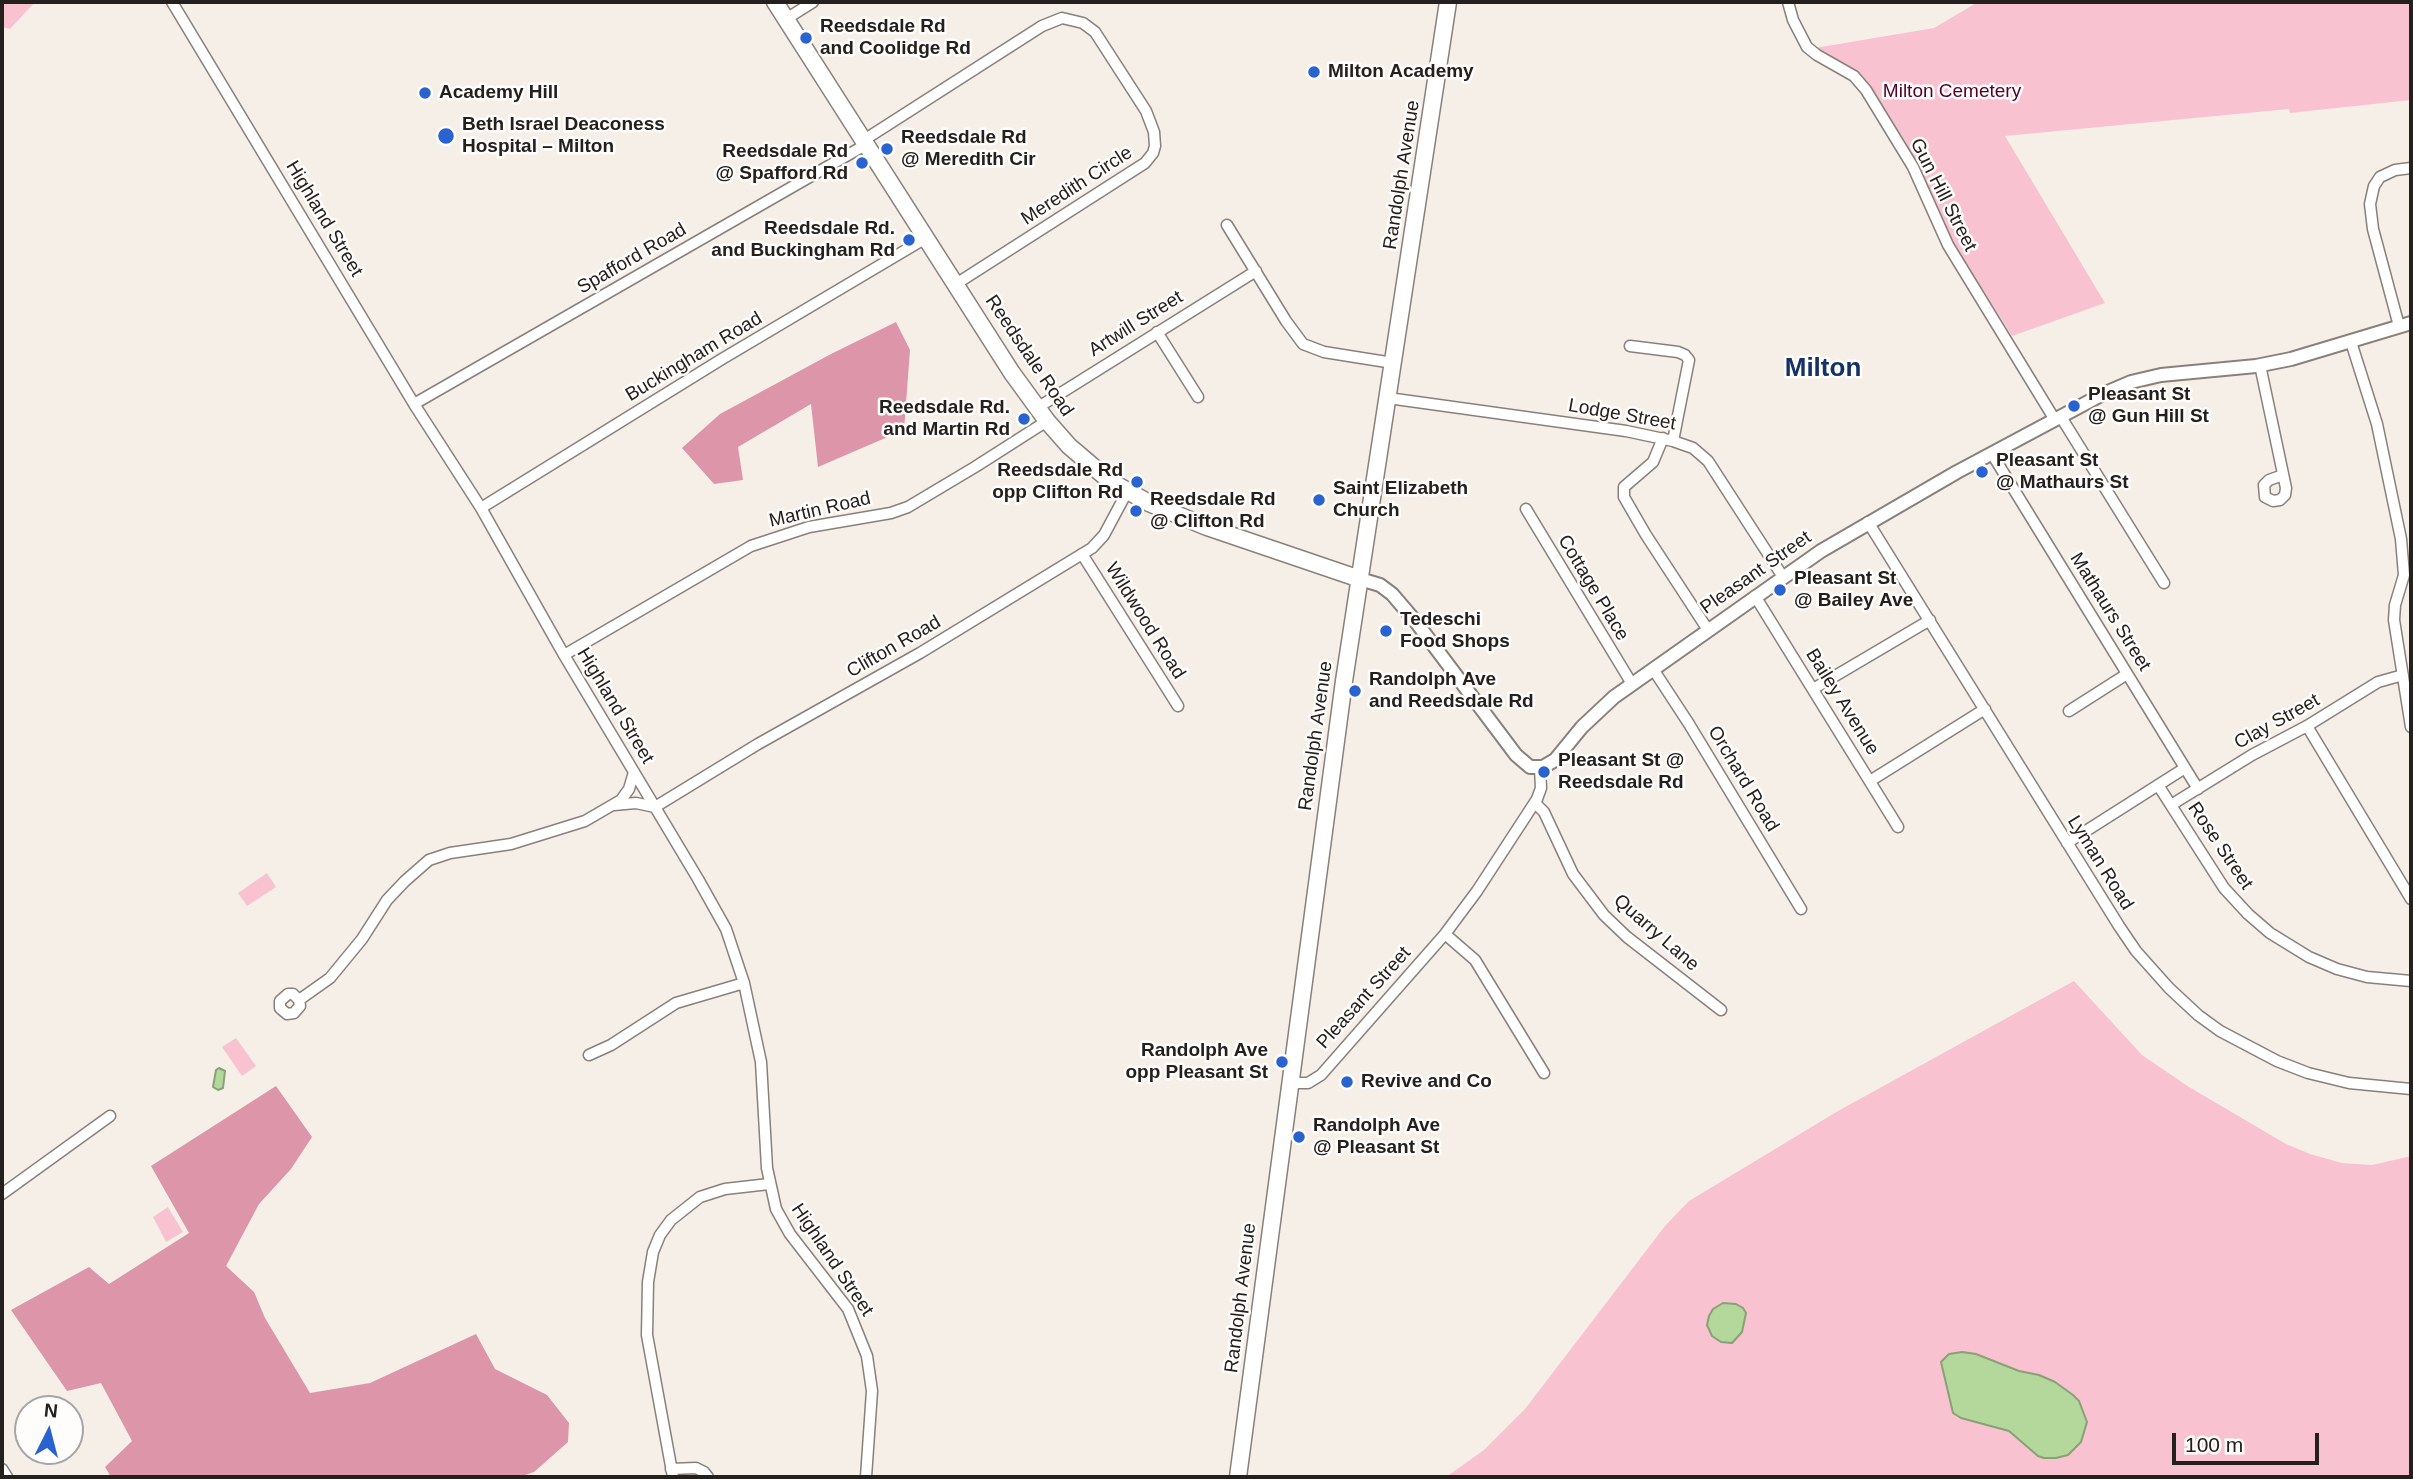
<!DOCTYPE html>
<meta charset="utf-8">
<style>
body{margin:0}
#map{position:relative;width:2413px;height:1479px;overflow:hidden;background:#f6efe8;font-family:Arial,sans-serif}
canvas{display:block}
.frame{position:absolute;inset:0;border:4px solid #23201d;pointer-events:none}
.north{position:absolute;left:14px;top:1395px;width:70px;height:70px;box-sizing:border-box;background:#fffdfc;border:2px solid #a7a5a3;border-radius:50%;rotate:6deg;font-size:19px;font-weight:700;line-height:28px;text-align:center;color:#23201d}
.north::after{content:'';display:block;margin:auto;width:24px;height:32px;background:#2963d0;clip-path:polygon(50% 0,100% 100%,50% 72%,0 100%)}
.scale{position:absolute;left:2172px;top:1433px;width:147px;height:32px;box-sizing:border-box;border:4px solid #23201d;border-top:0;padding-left:9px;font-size:21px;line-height:24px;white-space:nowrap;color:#23201d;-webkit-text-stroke:5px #fffdfc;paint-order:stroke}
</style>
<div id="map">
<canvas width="2413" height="1479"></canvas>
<div class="frame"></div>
<div class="north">N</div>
<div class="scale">100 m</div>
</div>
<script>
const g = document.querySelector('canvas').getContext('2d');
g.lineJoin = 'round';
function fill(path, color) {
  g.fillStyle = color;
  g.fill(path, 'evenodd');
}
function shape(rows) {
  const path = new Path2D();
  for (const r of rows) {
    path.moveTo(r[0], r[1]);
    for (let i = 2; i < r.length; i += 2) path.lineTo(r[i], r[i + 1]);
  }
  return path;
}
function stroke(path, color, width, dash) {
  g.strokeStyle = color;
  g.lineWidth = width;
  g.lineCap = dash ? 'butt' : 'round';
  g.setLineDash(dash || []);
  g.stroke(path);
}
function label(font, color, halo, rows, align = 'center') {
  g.font = font + ' Arial,sans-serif';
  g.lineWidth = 5;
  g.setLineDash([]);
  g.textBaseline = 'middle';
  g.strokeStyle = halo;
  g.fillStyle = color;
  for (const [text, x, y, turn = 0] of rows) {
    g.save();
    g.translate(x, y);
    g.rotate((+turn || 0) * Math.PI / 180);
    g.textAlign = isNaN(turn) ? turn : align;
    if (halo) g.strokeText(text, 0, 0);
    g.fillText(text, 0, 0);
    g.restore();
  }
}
fill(shape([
 [2,2,35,2,10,29,2,27],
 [1978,2,2411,2,2411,100,2290,113,2289,109,2005,136,2105,303,2012,336,1938,218,1917,167,1870,86,1853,70,1815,48,1934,28],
 [267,873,276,887,247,906,238,893],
 [2074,981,2142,1055,2189,1087,2286,1144,2310,1154,2342,1163,2372,1165,2411,1156,2411,1477,1446,1477,1484,1450,1525,1409,1665,1226,1689,1201,1838,1111],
 [236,1038,256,1066,242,1076,222,1047],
 [168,1207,183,1232,166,1242,153,1217]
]), '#f9c2d0');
fill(shape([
 [896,322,910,350,904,430,818,467,811,404,738,447,743,480,714,484,682,448,720,414,831,354],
 [276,1086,312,1137,291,1169,259,1204,226,1266,254,1292,265,1318,310,1393,370,1383,476,1334,495,1369,547,1395,569,1423,568,1442,534,1472,519,1477,111,1477,105,1467,132,1441,101,1383,67,1391,11,1310,89,1267,109,1284,189,1233,151,1166]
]), '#dc95a9');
const water = shape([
 [219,1068,225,1071,223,1088,218,1090,213,1087,216,1070,219,1068],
 [1723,1303,1736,1304,1743,1308,1746,1313,1742,1332,1732,1343,1721,1342,1712,1336,1707,1325,1709,1316,1713,1309,1723,1303],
 [1962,1352,1976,1354,2019,1371,2039,1375,2055,1382,2073,1395,2079,1401,2087,1422,2081,1442,2068,1455,2056,1458,2044,1458,2038,1456,2009,1431,1961,1418,1953,1413,1941,1362,1949,1354,1962,1352]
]);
fill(water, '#b4d89c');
stroke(water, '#88a176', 2);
const minor = shape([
 [172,2,414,404,481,508,564,655,698,879,726,929,744,983,761,1062,767,1168,776,1209,790,1234,848,1309,867,1356,872,1391,866,1477],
 [1788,2,1793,20,1807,47,1817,55,1854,76,1866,90,1913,167,1948,245,2055,420],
 [786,19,813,2],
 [864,140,1042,26,1062,18,1083,23,1095,32,1146,111,1154,132,1155,146,1153,153,1145,163,956,284],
 [1227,225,1286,321,1303,344,1324,352,1393,363],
 [2399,326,2373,229,2370,204,2374,186,2380,177,2395,170,2411,168],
 [1157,332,1198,397],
 [2351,342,2377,424,2401,539,2404,575,2395,605,2394,620,2411,727],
 [1630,346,1678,352,1685,355,1689,360,1673,441],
 [2260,365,2286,488,2285,495,2280,500,2273,501,2265,497,2264,485,2269,480,2283,475],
 [1388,398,1626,431,1673,441,1693,448,1708,461,1783,577],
 [414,404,867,144],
 [1037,408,1256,271],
 [2061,417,2164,583],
 [1663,438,1653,462,1624,487,1624,497,1646,535,1708,630],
 [1992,454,2198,789],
 [481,508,722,359,926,238],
 [1526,509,1632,684],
 [1868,522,2119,926,2136,951,2169,988,2198,1015,2220,1031,2277,1061,2308,1073,2349,1083,2411,1089],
 [1082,554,1178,706],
 [1755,596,1898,827],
 [564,655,751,546,809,527,891,513,908,507,975,467,1047,421],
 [1653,669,1689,724,1801,909],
 [1813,689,1930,620],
 [2069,711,2127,674],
 [2307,726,2411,899],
 [1870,781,1985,709],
 [2158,785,2224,888,2248,914,2270,933,2309,957,2337,969,2367,977,2411,981],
 [1535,803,1544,812,1573,874,1604,915,1627,937,1721,1010],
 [614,805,636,803,655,807,758,744,920,653,1092,548,1104,535,1127,492],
 [2171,805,2252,755,2307,726,2378,682,2403,675],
 [2067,843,2185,768],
 [1445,934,1475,960,1544,1073],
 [299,1000,293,994,288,994,280,1001,280,1008,287,1014,294,1013,300,1006,299,1000,330,978,362,939,387,900,405,881,429,860,450,853,511,844,585,821,621,800,629,789,634,772],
 [589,1055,611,1045,676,1003,744,983],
 [1290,1083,1308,1083,1321,1075,1445,934,1477,891,1537,799,1541,788,1540,768],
 [2,1194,110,1116],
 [2,1469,7,1477],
 [671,1469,696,1468,704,1472,708,1477],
 [673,1477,647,1335,648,1282,653,1252,660,1235,671,1220,700,1197,725,1189,769,1184]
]);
const tertiary = shape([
 [1360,579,1380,585,1392,594,1416,622,1516,755,1530,767,1543,767,1555,760,1582,727,1614,697,1821,551,1957,472,2103,394,2131,382,2161,375,2256,366,2291,359,2411,323]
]);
const primary = shape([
 [775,2,1012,373,1047,421,1069,446,1110,481,1149,503,1207,527,1360,579],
 [1238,1477,1344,681,1448,2]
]);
stroke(minor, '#88817b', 13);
stroke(tertiary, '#88817b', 16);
stroke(primary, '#88817b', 19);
stroke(minor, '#fff', 10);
stroke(tertiary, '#fff', 12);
stroke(primary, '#fff', 16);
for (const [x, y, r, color] of [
 [806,38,7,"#2963d0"],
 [1314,72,7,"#2963d0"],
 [425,93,7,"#2963d0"],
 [446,136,9,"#2963d0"],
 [887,149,7,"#2963d0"],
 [862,163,7,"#2963d0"],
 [909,240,7,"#2963d0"],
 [2074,406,7,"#2963d0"],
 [1024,419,7,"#2963d0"],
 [1982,472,7,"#2963d0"],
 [1137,482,7,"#2963d0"],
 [1319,500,7,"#2963d0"],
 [1136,511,7,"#2963d0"],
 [1780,590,7,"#2963d0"],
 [1386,631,7,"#2963d0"],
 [1355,691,7,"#2963d0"],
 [1544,772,7,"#2963d0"],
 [1282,1062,7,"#2963d0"],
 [1347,1082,7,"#2963d0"],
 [1299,1137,7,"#2963d0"]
]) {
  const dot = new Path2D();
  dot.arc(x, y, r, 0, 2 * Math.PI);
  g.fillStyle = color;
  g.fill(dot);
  stroke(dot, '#fffdfc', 2.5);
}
label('bold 19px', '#23201d', '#fffdfc', [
 ["Reedsdale Rd",820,27],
 ["and Coolidge Rd",820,49],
 ["Milton Academy",1328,72],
 ["Academy Hill",439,93],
 ["Beth Israel Deaconess",462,125],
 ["Hospital – Milton",462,147],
 ["Reedsdale Rd",901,138],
 ["@ Meredith Cir",901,160],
 ["Reedsdale Rd",848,152,"right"],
 ["@ Spafford Rd",848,174,"right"],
 ["Reedsdale Rd.",895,229,"right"],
 ["and Buckingham Rd",895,251,"right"],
 ["Pleasant St",2088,395],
 ["@ Gun Hill St",2088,417],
 ["Reedsdale Rd.",1010,408,"right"],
 ["and Martin Rd",1010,430,"right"],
 ["Pleasant St",1996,461],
 ["@ Mathaurs St",1996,483],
 ["Reedsdale Rd",1123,471,"right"],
 ["opp Clifton Rd",1123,493,"right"],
 ["Saint Elizabeth",1333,489],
 ["Church",1333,511],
 ["Reedsdale Rd",1150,500],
 ["@ Clifton Rd",1150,522],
 ["Pleasant St",1794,579],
 ["@ Bailey Ave",1794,601],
 ["Tedeschi",1400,620],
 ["Food Shops",1400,642],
 ["Randolph Ave",1369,680],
 ["and Reedsdale Rd",1369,702],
 ["Pleasant St @",1558,761],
 ["Reedsdale Rd",1558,783],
 ["Randolph Ave",1268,1051,"right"],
 ["opp Pleasant St",1268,1073,"right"],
 ["Revive and Co",1361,1082],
 ["Randolph Ave",1313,1126],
 ["@ Pleasant St",1313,1148]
], 'left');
label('19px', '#550028', '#fffdfc', [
 ["Milton Cemetery",1952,92]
]);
label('19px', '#23201d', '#fffdfc', [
 ["Randolph Avenue",1402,175,-81],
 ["Meredith Circle",1077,186,-33],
 ["Gun Hill Street",1943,195,63],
 ["Highland Street",324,219,59],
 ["Spafford Road",632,259,-30],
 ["Artwill Street",1136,324,-32],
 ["Reedsdale Road",1029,356,56],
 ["Buckingham Road",694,357,-31],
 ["Lodge Street",1622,415,10],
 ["Martin Road",820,510,-13],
 ["Pleasant Street",1756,573,-35],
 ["Cottage Place",1593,588,59],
 ["Mathaurs Street",2110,612,58],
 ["Wildwood Road",1145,621,58],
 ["Clifton Road",894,647,-30],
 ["Bailey Avenue",1842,702,58],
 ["Highland Street",615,706,59],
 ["Clay Street",2277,722,-29],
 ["Randolph Avenue",1316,736,-82],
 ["Orchard Road",1743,779,59],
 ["Rose Street",2220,846,56],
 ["Lyman Road",2100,863,58],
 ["Quarry Lane",1656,933,41],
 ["Pleasant Street",1364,998,-48],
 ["Highland Street",832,1260,56],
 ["Randolph Avenue",1241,1298,-83]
]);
label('bold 26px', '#153267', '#fffdfc', [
 ["Milton",1823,369]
]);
</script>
